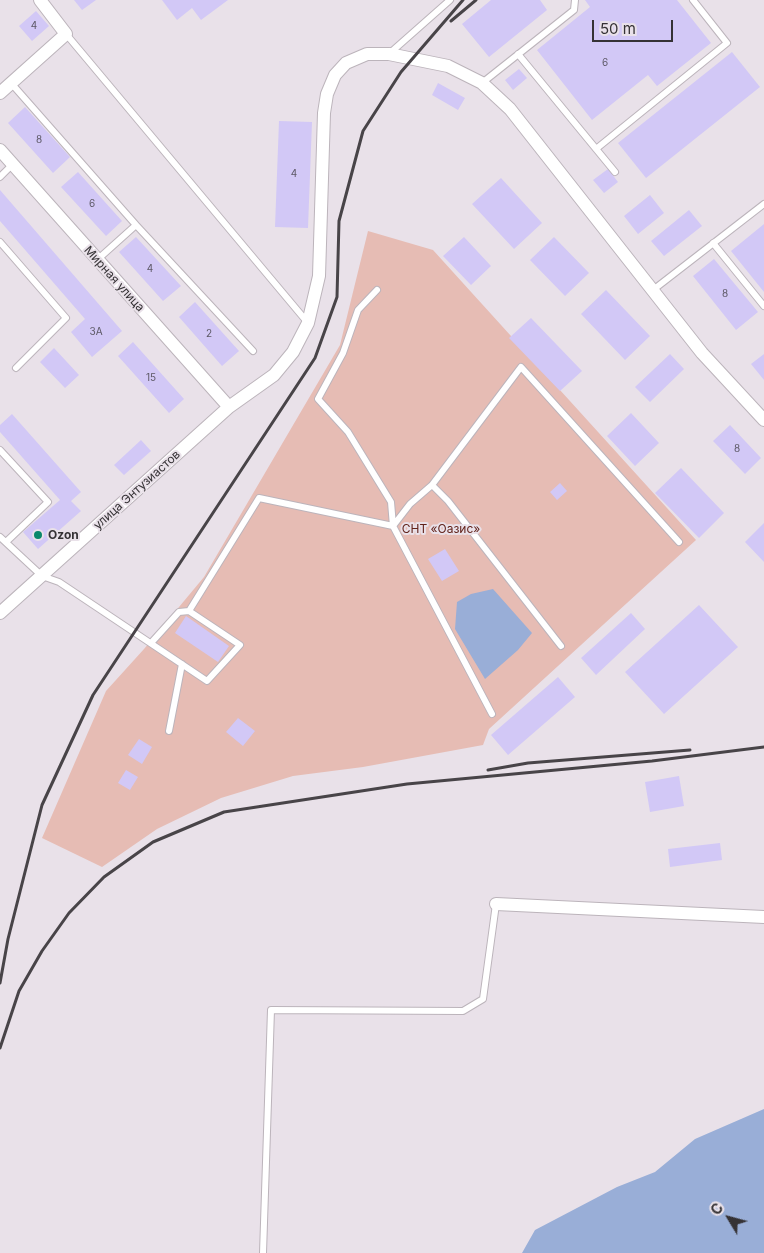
<!DOCTYPE html>
<meta charset="utf-8">
<style>
body{margin:0}
#map{position:relative;width:764px;height:1253px;overflow:hidden;background:#e9e1e9;font-family:Inter,sans-serif}
canvas{display:block}
.north{position:absolute;left:704px;top:1193px;width:50px;height:50px;-webkit-text-stroke:4px #e9e1e9;paint-order:stroke;rotate:307deg;font-size:14px;font-weight:700;line-height:20px;text-align:center;color:#353235}
.north::after{content:'';display:block;margin:auto;width:18px;height:22px;background:#353235;clip-path:polygon(50% 0,100% 100%,50% 72%,0 100%)}
.scale{position:absolute;left:592px;top:20px;width:81px;height:22px;box-sizing:border-box;border:2px solid #353235;border-top:0;padding-left:6px;font-size:15px;line-height:18px;white-space:nowrap;color:#353235;-webkit-text-stroke:4px #e9e1e9;paint-order:stroke}
</style>
<div id="map">
<canvas width="764" height="1253"></canvas>
<div class="north">С</div>
<div class="scale">50 m</div>
</div>
<script>
const g = document.querySelector('canvas').getContext('2d');
g.lineJoin = 'round';
function fill(path, color) {
  g.fillStyle = color;
  g.fill(path, 'evenodd');
}
function shape(rows) {
  const path = new Path2D();
  for (const r of rows) {
    path.moveTo(r[0], r[1]);
    for (let i = 2; i < r.length; i += 2) path.lineTo(r[i], r[i + 1]);
  }
  return path;
}
function stroke(path, color, width, dash) {
  g.strokeStyle = color;
  g.lineWidth = width;
  g.lineCap = dash ? 'butt' : 'round';
  g.setLineDash(dash || []);
  g.stroke(path);
}
function label(font, color, halo, rows, align = 'center') {
  g.font = font + ' Inter,sans-serif';
  g.lineWidth = 4;
  g.setLineDash([]);
  g.textBaseline = 'middle';
  g.strokeStyle = halo;
  g.fillStyle = color;
  for (const [text, x, y, turn = 0] of rows) {
    g.save();
    g.translate(x, y);
    g.rotate((+turn || 0) * Math.PI / 180);
    g.textAlign = isNaN(turn) ? turn : align;
    if (halo) g.strokeText(text, 0, 0);
    g.fillText(text, 0, 0);
    g.restore();
  }
}
fill(shape([
 [368,231,433,250,696,540,489,729,483,745,363,767,293,776,221,798,157,829,102,867,42,838,106,691,144,649,204,577,340,345]
]), '#e6bcb4');
fill(shape([
 [493,589,532,633,518,650,485,679,455,629,457,602,471,594],
 [764,1109,764,1253,522,1253,535,1230,617,1187,655,1172,695,1139]
]), '#99aed7');
fill(shape([
 [74,0,96,0,82,10],
 [162,0,228,0,201,20,192,8,177,20],
 [491,0,540,0,547,10,489,57,462,24],
 [585,0,677,0,711,43,657,86,648,75,592,120,537,50,590,7],
 [36,11,49,26,32,41,19,26],
 [732,52,760,87,646,178,618,143],
 [519,69,527,78,513,90,505,80],
 [438,83,465,98,458,110,432,95],
 [25,107,70,157,53,173,8,123],
 [279,121,312,122,308,228,275,227],
 [608,169,618,182,604,193,593,180],
 [78,172,122,221,106,236,61,187],
 [501,178,542,223,514,249,472,204],
 [0,190,122,331,92,357,71,332,85,319,0,221],
 [650,195,664,213,638,234,624,216],
 [689,210,702,226,664,256,651,241],
 [764,224,764,292,731,251],
 [136,237,181,286,163,301,119,252],
 [464,237,491,266,471,285,443,256],
 [554,237,589,273,565,296,530,260],
 [714,259,758,312,736,330,693,276],
 [606,290,650,336,625,360,581,314],
 [195,302,239,351,222,366,179,317],
 [531,318,582,371,560,391,509,338],
 [133,342,184,399,169,413,118,356],
 [54,348,79,375,65,388,40,362],
 [670,354,684,369,650,402,635,387],
 [764,354,764,380,751,364],
 [631,413,659,443,635,466,607,436],
 [12,414,81,492,71,501,81,511,38,549,23,532,60,500,0,432,0,425],
 [730,425,761,458,745,474,713,441],
 [141,440,151,451,124,475,114,465],
 [681,468,724,513,699,538,655,493],
 [560,483,567,491,557,500,550,492],
 [764,523,764,562,745,542],
 [445,549,459,571,442,581,428,559],
 [699,605,738,647,664,714,625,672],
 [631,613,645,629,596,675,581,658],
 [186,616,229,646,218,662,175,633],
 [558,677,575,697,508,755,491,735],
 [238,718,255,731,243,746,226,732],
 [139,739,152,747,142,764,128,755],
 [126,770,138,777,130,790,118,783],
 [679,776,684,806,650,812,645,782],
 [720,843,722,860,670,867,668,849]
]), '#d2c8f6');
const service = shape([
 [66,34,308,323],
 [390,53,450,0],
 [518,54,615,172],
 [11,83,136,225,97,260],
 [482,83,574,10,575,0],
 [596,149,727,43,693,0],
 [0,177,13,164],
 [136,225,253,351],
 [0,242,66,318,16,368],
 [713,243,764,306],
 [377,290,358,310,343,353,318,399,348,432,391,502,393,526,410,504,432,485,521,367,679,542],
 [653,290,764,204],
 [0,450,48,502,6,542],
 [432,485,448,501,561,646],
 [0,537,42,576,59,582,207,681,240,645,189,611,259,498,393,526,492,714],
 [151,643,179,612,189,611],
 [169,731,182,664],
 [263,1253,271,1010,463,1011,483,999,496,904]
]);
const minor = shape([
 [0,93,66,34,40,0],
 [0,150,229,407],
 [0,613,229,407,274,375,293,352,308,323,319,276,324,113,327,94,335,75,346,63,367,54,389,54,448,66,482,83,510,109,702,353,764,420],
 [496,904,764,917]
]);
stroke(service, '#bcb4bb', 8);
stroke(minor, '#bcb4bb', 14);
stroke(service, '#fff', 6);
stroke(minor, '#fff', 12);
stroke(shape([
 [451,21,476,0],
 [488,770,528,763,690,750],
 [0,983,8,939,42,805,93,695,315,358,337,297,339,221,363,131,401,72,463,0],
 [0,1048,19,991,42,951,69,913,104,877,153,842,224,812,407,784,652,761,764,747]
]), '#484448', 3);
for (const [x, y, r, color] of [
 [38,535,5,"#0a886b"]
]) {
  const dot = new Path2D();
  dot.arc(x, y, r, 0, 2 * Math.PI);
  g.fillStyle = color;
  g.fill(dot);
  stroke(dot, '#e9e1e9', 2);
}
label('10px', '#5c5865', null, [
 ["4",34,26],
 ["6",605,63],
 ["8",39,140],
 ["4",294,174],
 ["6",92,204],
 ["4",150,269],
 ["8",725,294],
 ["3А",96,332],
 ["2",209,334],
 ["15",151,378],
 ["8",737,449]
]);
label('12px', '#353235', '#e9e1e9', [
 ["Мирная улица",114,279,48],
 ["улица Энтузиастов",137,490,-42]
]);
label('12px', '#62231b', '#e9e1e9', [
 ["СНТ «Оазис»",441,529]
]);
label('bold 12px', '#353235', '#e9e1e9', [
 ["Ozon",48,535]
], 'left');
</script>
